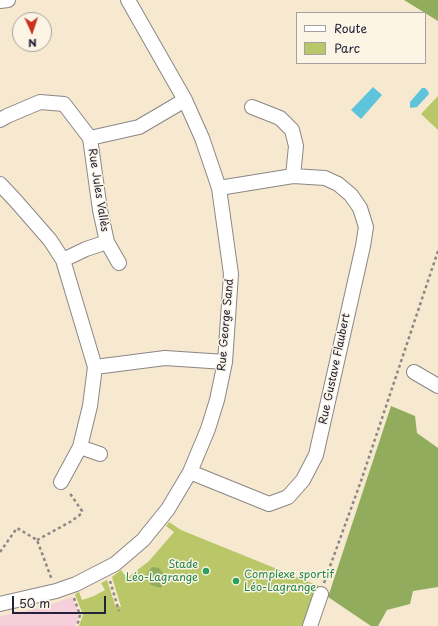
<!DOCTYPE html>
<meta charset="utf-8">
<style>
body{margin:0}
#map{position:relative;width:438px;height:626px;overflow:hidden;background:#f6e9d0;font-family:"Playpen Sans",sans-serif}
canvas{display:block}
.legend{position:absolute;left:296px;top:12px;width:130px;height:52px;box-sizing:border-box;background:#fcf5e5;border:1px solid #a5a1a1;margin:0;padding:5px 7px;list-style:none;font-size:12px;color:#22223b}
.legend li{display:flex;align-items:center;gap:8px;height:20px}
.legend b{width:20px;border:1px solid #a5a1a1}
.north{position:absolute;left:12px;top:12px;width:40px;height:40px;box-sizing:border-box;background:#fcf5e5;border:1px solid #a5a1a1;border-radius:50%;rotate:177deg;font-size:11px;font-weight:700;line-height:16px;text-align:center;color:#22223b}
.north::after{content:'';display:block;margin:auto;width:14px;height:18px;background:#c8321e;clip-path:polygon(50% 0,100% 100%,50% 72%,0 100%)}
.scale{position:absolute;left:12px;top:596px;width:94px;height:18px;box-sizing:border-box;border:2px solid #22223b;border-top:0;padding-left:5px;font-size:12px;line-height:14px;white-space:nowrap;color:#22223b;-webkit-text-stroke:3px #fcf5e5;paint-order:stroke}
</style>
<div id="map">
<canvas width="438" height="626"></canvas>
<ul class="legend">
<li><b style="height:5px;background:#fff"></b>Route</li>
<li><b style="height:11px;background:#b9c769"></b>Parc</li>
</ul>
<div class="north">N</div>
<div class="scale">50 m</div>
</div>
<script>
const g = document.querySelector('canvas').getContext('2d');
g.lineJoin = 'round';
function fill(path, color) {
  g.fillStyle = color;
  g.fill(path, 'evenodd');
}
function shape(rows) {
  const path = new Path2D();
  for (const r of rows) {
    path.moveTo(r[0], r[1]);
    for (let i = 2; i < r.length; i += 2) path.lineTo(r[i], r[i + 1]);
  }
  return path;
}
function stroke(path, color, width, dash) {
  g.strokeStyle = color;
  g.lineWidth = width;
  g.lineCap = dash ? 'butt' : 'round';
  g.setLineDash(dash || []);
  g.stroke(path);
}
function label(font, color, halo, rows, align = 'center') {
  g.font = font + ' "Playpen Sans",sans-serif';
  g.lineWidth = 3;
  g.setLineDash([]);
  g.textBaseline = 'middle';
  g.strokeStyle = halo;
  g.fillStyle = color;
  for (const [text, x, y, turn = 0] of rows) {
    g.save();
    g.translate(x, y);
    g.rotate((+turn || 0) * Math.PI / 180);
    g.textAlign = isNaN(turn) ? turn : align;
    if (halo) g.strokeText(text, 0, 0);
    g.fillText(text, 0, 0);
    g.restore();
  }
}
fill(shape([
 [72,597,79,615,75,626,0,626,0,616,40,608]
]), '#f5cfda');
fill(shape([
 [438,96,438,130,421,114],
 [169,522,181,530,319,586,305,626,79,626,83,615,75,594,79,592,82,600,94,596,105,590,101,583,107,580,115,605,121,607,112,577,121,570,127,578,149,561,174,532,166,526]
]), '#b9c769');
fill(shape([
 [404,0,438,0,438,21,425,13],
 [391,406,415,416,417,433,438,448,438,587,413,591,410,604,387,610,378,626,371,626,328,597],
 [152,567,159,568,165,576,161,588,151,585,146,578,146,575]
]), '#92ac5d');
fill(shape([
 [373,87,382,95,361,119,351,110],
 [422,88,425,88,428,91,429,94,417,107,411,108,410,107,410,102]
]), '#5ec4db');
const minor = shape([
 [0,1,8,0],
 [252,107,280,118,292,130,296,146,293,176],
 [0,120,7,116,40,102,64,104,90,138,100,210,107,242,86,249,63,260],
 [90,138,139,127,185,100],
 [0,184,15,200,50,240,63,260,95,367,165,358,225,362],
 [107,242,119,263],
 [414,372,438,386],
 [80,447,100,454],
 [190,472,269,504,288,497,303,480,316,455,363,246,366,227,360,208,351,195,338,184,325,178,293,176,219,188],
 [61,482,80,447,90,406,95,367],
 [0,604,56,591,76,584,115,564,143,540,168,509,190,472,208,429,217,400,225,362,231,274,219,188,202,138,185,100,128,0],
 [310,626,321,594]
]);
stroke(minor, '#8c8686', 16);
stroke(shape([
 [37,540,70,522,81,514,82,511,69,492],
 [0,552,17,528,37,540,52,580],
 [110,581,119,611],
 [324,583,361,481,438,251],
 [74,598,80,615,77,626]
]), '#8c8686', 2.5, [3, 3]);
stroke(minor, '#fff', 14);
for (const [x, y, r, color] of [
 [206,571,4,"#2e9e5b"],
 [236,581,4,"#2e9e5b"]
]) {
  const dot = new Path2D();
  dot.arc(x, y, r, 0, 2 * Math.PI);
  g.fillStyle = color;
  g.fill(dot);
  stroke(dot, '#fcf5e5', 1.5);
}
label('11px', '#22223b', '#fcf5e5', [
 ["Rue Jules Vallès",98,190,81],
 ["Rue George Sand",226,325,-85],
 ["Rue Gustave Flaubert",335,369,-78]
]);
label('11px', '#27864d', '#fcf5e5', [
 ["Stade",198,565],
 ["Léo-Lagrange",198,578],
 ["Complexe sportif",244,575,"left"],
 ["Léo-Lagrange",244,588,"left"]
], 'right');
</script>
